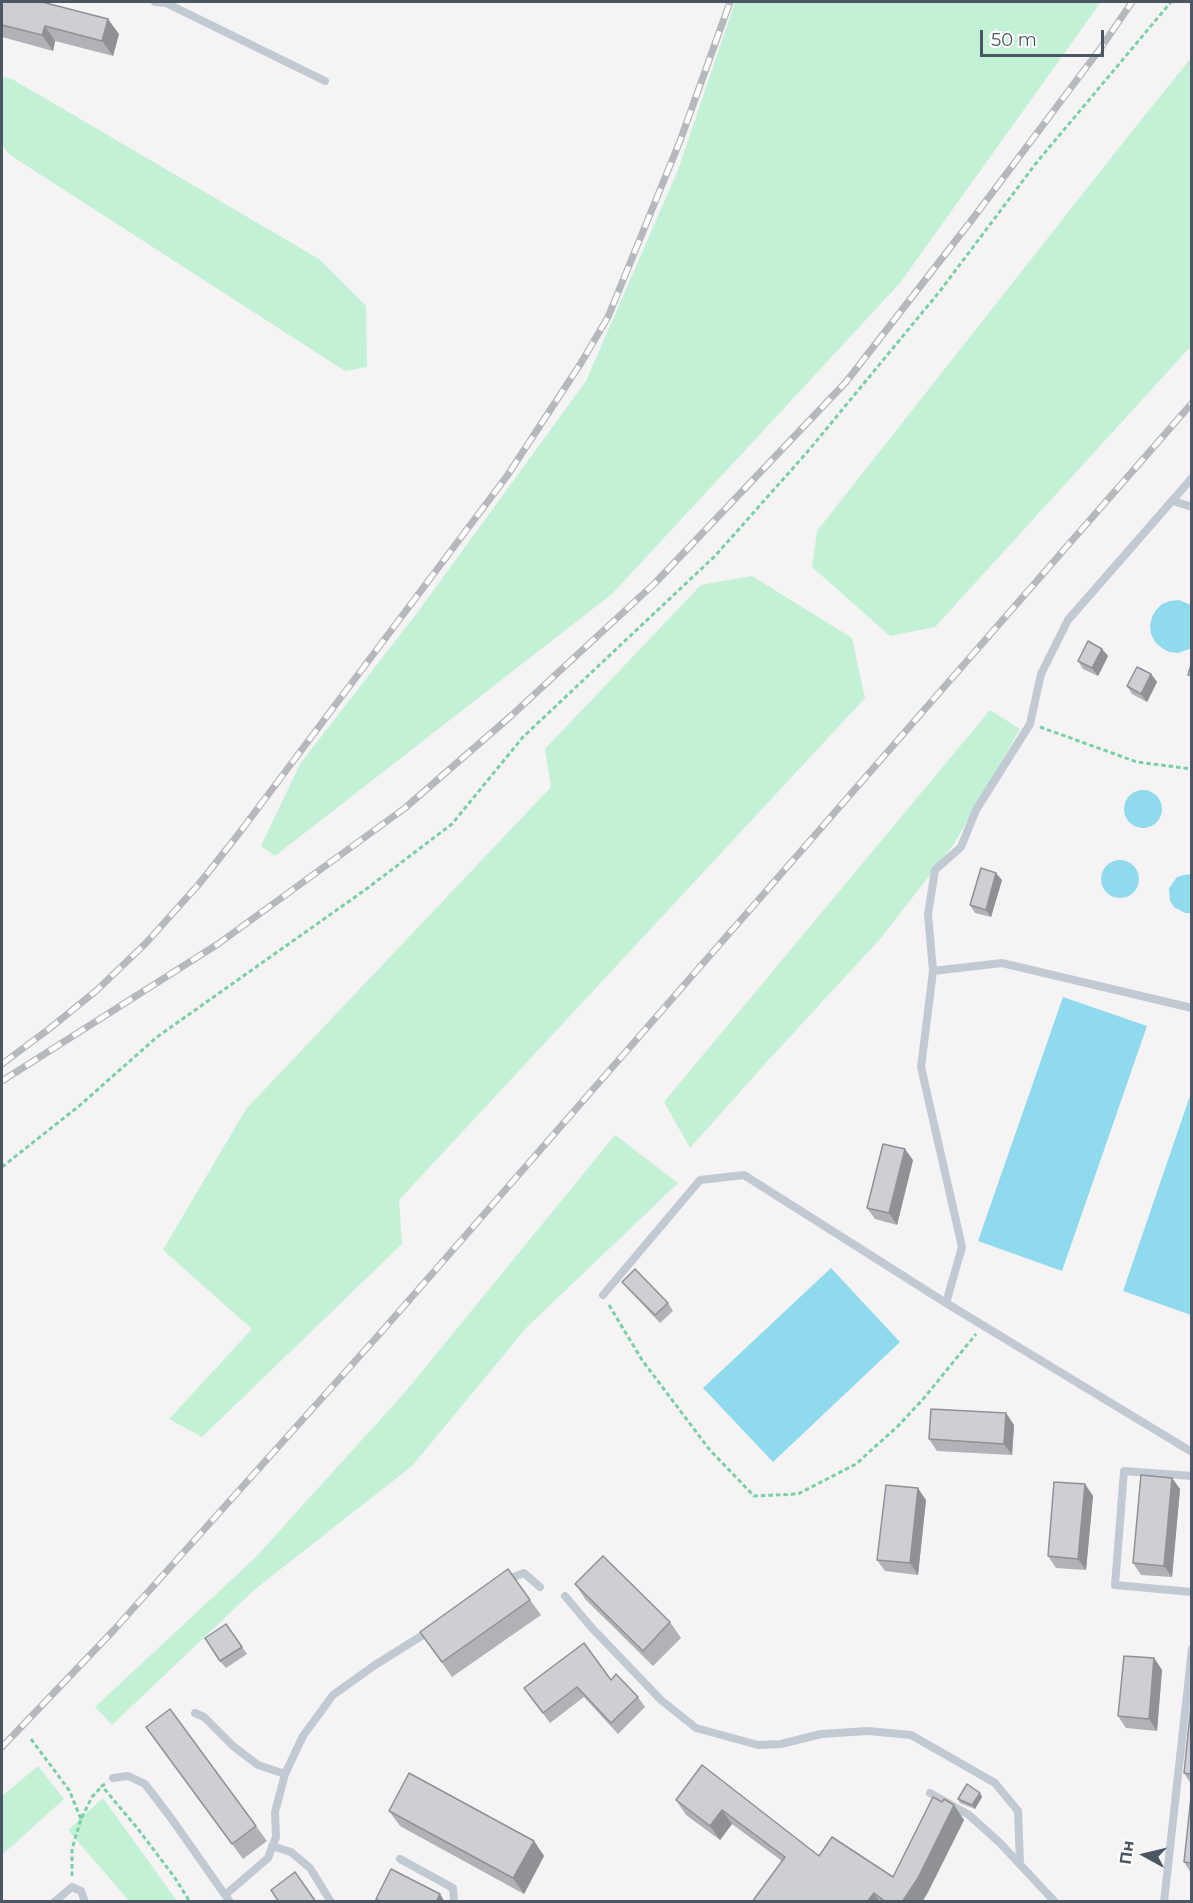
<!DOCTYPE html>
<meta charset="utf-8">
<style>
body{margin:0}
#map{position:relative;width:1193px;height:1903px;overflow:hidden;background:#f5f3f3;font-family:Montserrat,sans-serif}
canvas{display:block}
.frame{position:absolute;inset:0;border:3px solid #4a5661;pointer-events:none}
.north{position:absolute;left:1115px;top:1825px;width:60px;height:60px;-webkit-text-stroke:4px #fff;paint-order:stroke;rotate:278deg;font-size:16px;font-weight:700;line-height:24px;text-align:center;color:#4a5661}
.north::after{content:'';display:block;margin:auto;width:21px;height:27px;background:#4a5661;clip-path:polygon(50% 0,100% 100%,50% 72%,0 100%)}
.scale{position:absolute;left:980px;top:30px;width:124px;height:27px;box-sizing:border-box;border:3px solid #4a5661;border-top:0;padding-left:8px;font-size:18px;line-height:21px;white-space:nowrap;color:#4a5661;-webkit-text-stroke:4px #fff;paint-order:stroke}
</style>
<div id="map">
<canvas width="1193" height="1903"></canvas>
<div class="frame"></div>
<div class="north">Пн</div>
<div class="scale">50 m</div>
</div>
<script>
const g = document.querySelector('canvas').getContext('2d');
g.lineJoin = 'round';
function fill(path, color) {
  g.fillStyle = color;
  g.fill(path, 'evenodd');
}
function shape(rows) {
  const path = new Path2D();
  for (const r of rows) {
    if (r.length === 3) {
      path.moveTo(r[0] + r[2], r[1]);
      path.arc(r[0], r[1], r[2], 0, 2 * Math.PI);
      continue;
    }
    path.moveTo(r[0], r[1]);
    for (let i = 2; i < r.length; i += 2) path.lineTo(r[i], r[i + 1]);
  }
  return path;
}
function stroke(path, color, width, dash) {
  g.strokeStyle = color;
  g.lineWidth = width;
  g.lineCap = dash ? 'butt' : 'round';
  g.setLineDash(dash || []);
  g.stroke(path);
}
fill(shape([
 [735,2,1101,2,900,283,612,594,275,856,261,846,300,764,417,613,586,381,678,170],
 [1191,58,1191,346,935,627,890,636,812,567,817,531,1133,130],
 [2,77,12,79,319,259,366,306,367,367,345,371,10,155,2,145],
 [752,576,852,638,865,698,399,1200,402,1244,202,1437,169,1419,252,1329,163,1250,246,1109,551,787,545,749,701,585],
 [990,710,1020,729,954,844,880,939,763,1066,690,1148,664,1102],
 [615,1135,678,1183,527,1327,412,1466,254,1590,112,1725,95,1707,256,1557,406,1391],
 [38,1766,64,1799,2,1855,2,1796],
 [103,1798,177,1901,129,1901,68,1830]
]), '#c3f1d5');
fill(shape([
 [1179,600,1191,605,1192,648,1178,653,1169,652,1162,648,1155,642,1151,634,1150,626,1152,617,1156,610,1162,604,1170,601],
 [1143,809,19],
 [1120,879,19],
 [1191,874,1191,913,1185,913,1174,907,1170,901,1169,888,1177,877,1184,875],
 [1063,997,1147,1026,1062,1271,978,1241],
 [1191,1093,1191,1315,1123,1291],
 [831,1268,900,1342,773,1462,703,1388]
]), '#90daee');
stroke(shape([
 [1040,727,1137,762,1192,769],
 [2,1167,79,1106,157,1037,365,890,452,824,523,737,715,556,809,450,940,291,1037,162,1171,2],
 [609,1305,642,1360,709,1449,754,1496,798,1494,856,1464,898,1426,924,1398,976,1334],
 [31,1739,69,1790,81,1819],
 [105,1784,102,1786,138,1829,175,1878,190,1902],
 [72,1876,72,1849,81,1819,92,1797,102,1786]
]), '#7ad0a6', 3, [4.5, 3]);
stroke(shape([
 [155,2,166,3,325,81],
 [1173,501,1192,507],
 [933,971,928,914,935,870,961,847,976,810,1030,724,1041,674,1068,620,1192,478],
 [603,1295,700,1180,744,1175,946,1303,1192,1452],
 [946,1303,962,1247,921,1067,933,971,1002,963,1192,1008],
 [1192,1476,1124,1471,1115,1585,1192,1592],
 [506,1580,524,1573,540,1587],
 [565,1596,592,1628,661,1700,696,1728,758,1745,781,1744,821,1734,868,1731,911,1735,995,1783,1018,1811,1020,1864],
 [195,1713,204,1717,233,1746,258,1765,285,1774],
 [113,1778,128,1776,145,1784,171,1818,230,1902],
 [930,1793,969,1815,1000,1843,1055,1902],
 [272,1846,291,1852,310,1868,331,1902],
 [400,1859,453,1888,454,1902],
 [225,1895,268,1858,276,1837,275,1812,285,1774,303,1736,333,1695,375,1665,431,1630],
 [54,1902,72,1887,81,1891,85,1902],
 [1164,1902,1192,1649]
]), '#c1cad2', 8);
const rail = shape([
 [2,1064,49,1029,97,990,146,943,199,884,237,836,507,476,581,363,608,317,680,141,730,2],
 [2,1081,218,944,405,808,512,715,655,583,846,382,974,217,1100,49,1132,2],
 [2,1747,113,1631,383,1330,1192,403]
]);
stroke(rail, '#b5b8bd', 7);
stroke(rail, '#fff', 4.5, [14]);
fill(shape([
 [2,2,119,34,113,56,55,41,53,51,2,37],
 [1102,649,1108,656,1098,676,1083,669,1078,661],
 [1151,674,1157,682,1147,702,1132,694,1127,686],
 [1002,880,991,917,975,913,970,905],
 [913,1160,897,1225,875,1219,867,1208],
 [622,1282,668,1303,673,1311,660,1323,628,1289],
 [1006,1413,1014,1425,1012,1455,937,1451,929,1439],
 [1172,1478,1180,1489,1172,1577,1141,1575,1133,1563],
 [1085,1484,1093,1496,1086,1570,1056,1568,1048,1556],
 [926,1500,918,1575,885,1571,877,1560],
 [508,1569,541,1615,452,1677,420,1632],
 [575,1584,670,1622,681,1638,653,1666,586,1600],
 [226,1624,247,1654,226,1668,220,1661],
 [1154,1658,1162,1670,1157,1731,1126,1728,1118,1716],
 [611,1680,638,1697,645,1707,618,1734,584,1697,550,1723,524,1688],
 [1191,1705,1191,1784,1184,1773],
 [146,1727,256,1826,267,1841,243,1859],
 [702,1765,819,1856,893,1877,942,1802,954,1805,964,1820,928,1892,922,1902,752,1902,782,1861,732,1824,720,1840,686,1815,676,1800],
 [980,1793,982,1797,975,1809,960,1803,958,1799],
 [1191,1797,1191,1873,1184,1862],
 [389,1811,534,1841,544,1856,524,1894,400,1826]
]), '#b0b2b7');
fill(shape([
 [108,19,119,34,113,56,102,41],
 [45,26,55,41,53,51,42,35],
 [1102,649,1108,656,1098,676,1092,668],
 [1151,674,1157,682,1147,702,1141,694],
 [996,873,1002,880,991,917,986,910],
 [905,1149,913,1160,897,1225,889,1213],
 [1006,1413,1014,1425,1012,1455,1004,1444],
 [1172,1478,1180,1489,1172,1577,1164,1566],
 [1085,1484,1093,1496,1086,1570,1078,1559],
 [918,1488,926,1500,918,1575,910,1563],
 [1154,1658,1162,1670,1157,1731,1149,1719],
 [980,1793,982,1797,975,1809,972,1805],
 [954,1805,964,1820,928,1892,922,1902,902,1902],
 [722,1810,732,1824,720,1840,710,1826],
 [534,1841,544,1856,524,1894,513,1878],
 [874,1893,880,1902,867,1902],
 [440,1894,445,1902,436,1902]
]), '#909195');
const building = shape([
 [2,2,42,2,108,19,102,41,45,26,42,35,2,25,2,2],
 [1088,641,1102,649,1092,668,1078,661,1088,641],
 [1191,665,1191,676,1188,675,1191,665],
 [1137,667,1151,674,1141,694,1127,686,1137,667],
 [981,868,996,873,986,910,970,905,981,868],
 [883,1144,905,1149,889,1213,867,1208,883,1144],
 [635,1269,668,1303,655,1315,622,1282,635,1269],
 [931,1409,1006,1413,1004,1444,929,1439,931,1409],
 [1141,1475,1172,1478,1164,1566,1133,1563,1141,1475],
 [1054,1482,1085,1484,1078,1559,1048,1556,1054,1482],
 [886,1485,918,1488,910,1563,877,1560,886,1485],
 [603,1556,670,1622,643,1651,575,1584,603,1556],
 [508,1569,530,1600,442,1662,420,1632,508,1569],
 [226,1624,242,1647,220,1661,205,1638,226,1624],
 [584,1643,611,1680,616,1674,638,1697,611,1723,577,1687,543,1713,524,1688,584,1643],
 [1124,1656,1154,1658,1149,1719,1118,1716,1124,1656],
 [1191,1705,1191,1774,1184,1773,1191,1705],
 [170,1709,256,1826,232,1844,146,1727,170,1709],
 [702,1765,819,1856,832,1837,893,1877,933,1797,942,1802,944,1799,954,1805,918,1878,902,1902,886,1902,874,1893,867,1902,752,1902,785,1857,722,1810,710,1826,676,1800,702,1765],
 [409,1773,534,1841,513,1878,389,1811,409,1773],
 [967,1784,980,1793,972,1805,958,1799,967,1784],
 [1191,1797,1191,1863,1184,1862,1191,1797],
 [391,1869,440,1894,436,1902,381,1902,376,1899,391,1869],
 [295,1872,316,1902,279,1902,271,1890,295,1872]
]);
fill(building, '#cdcfd5');
stroke(building, '#909195', 1.5);
</script>
